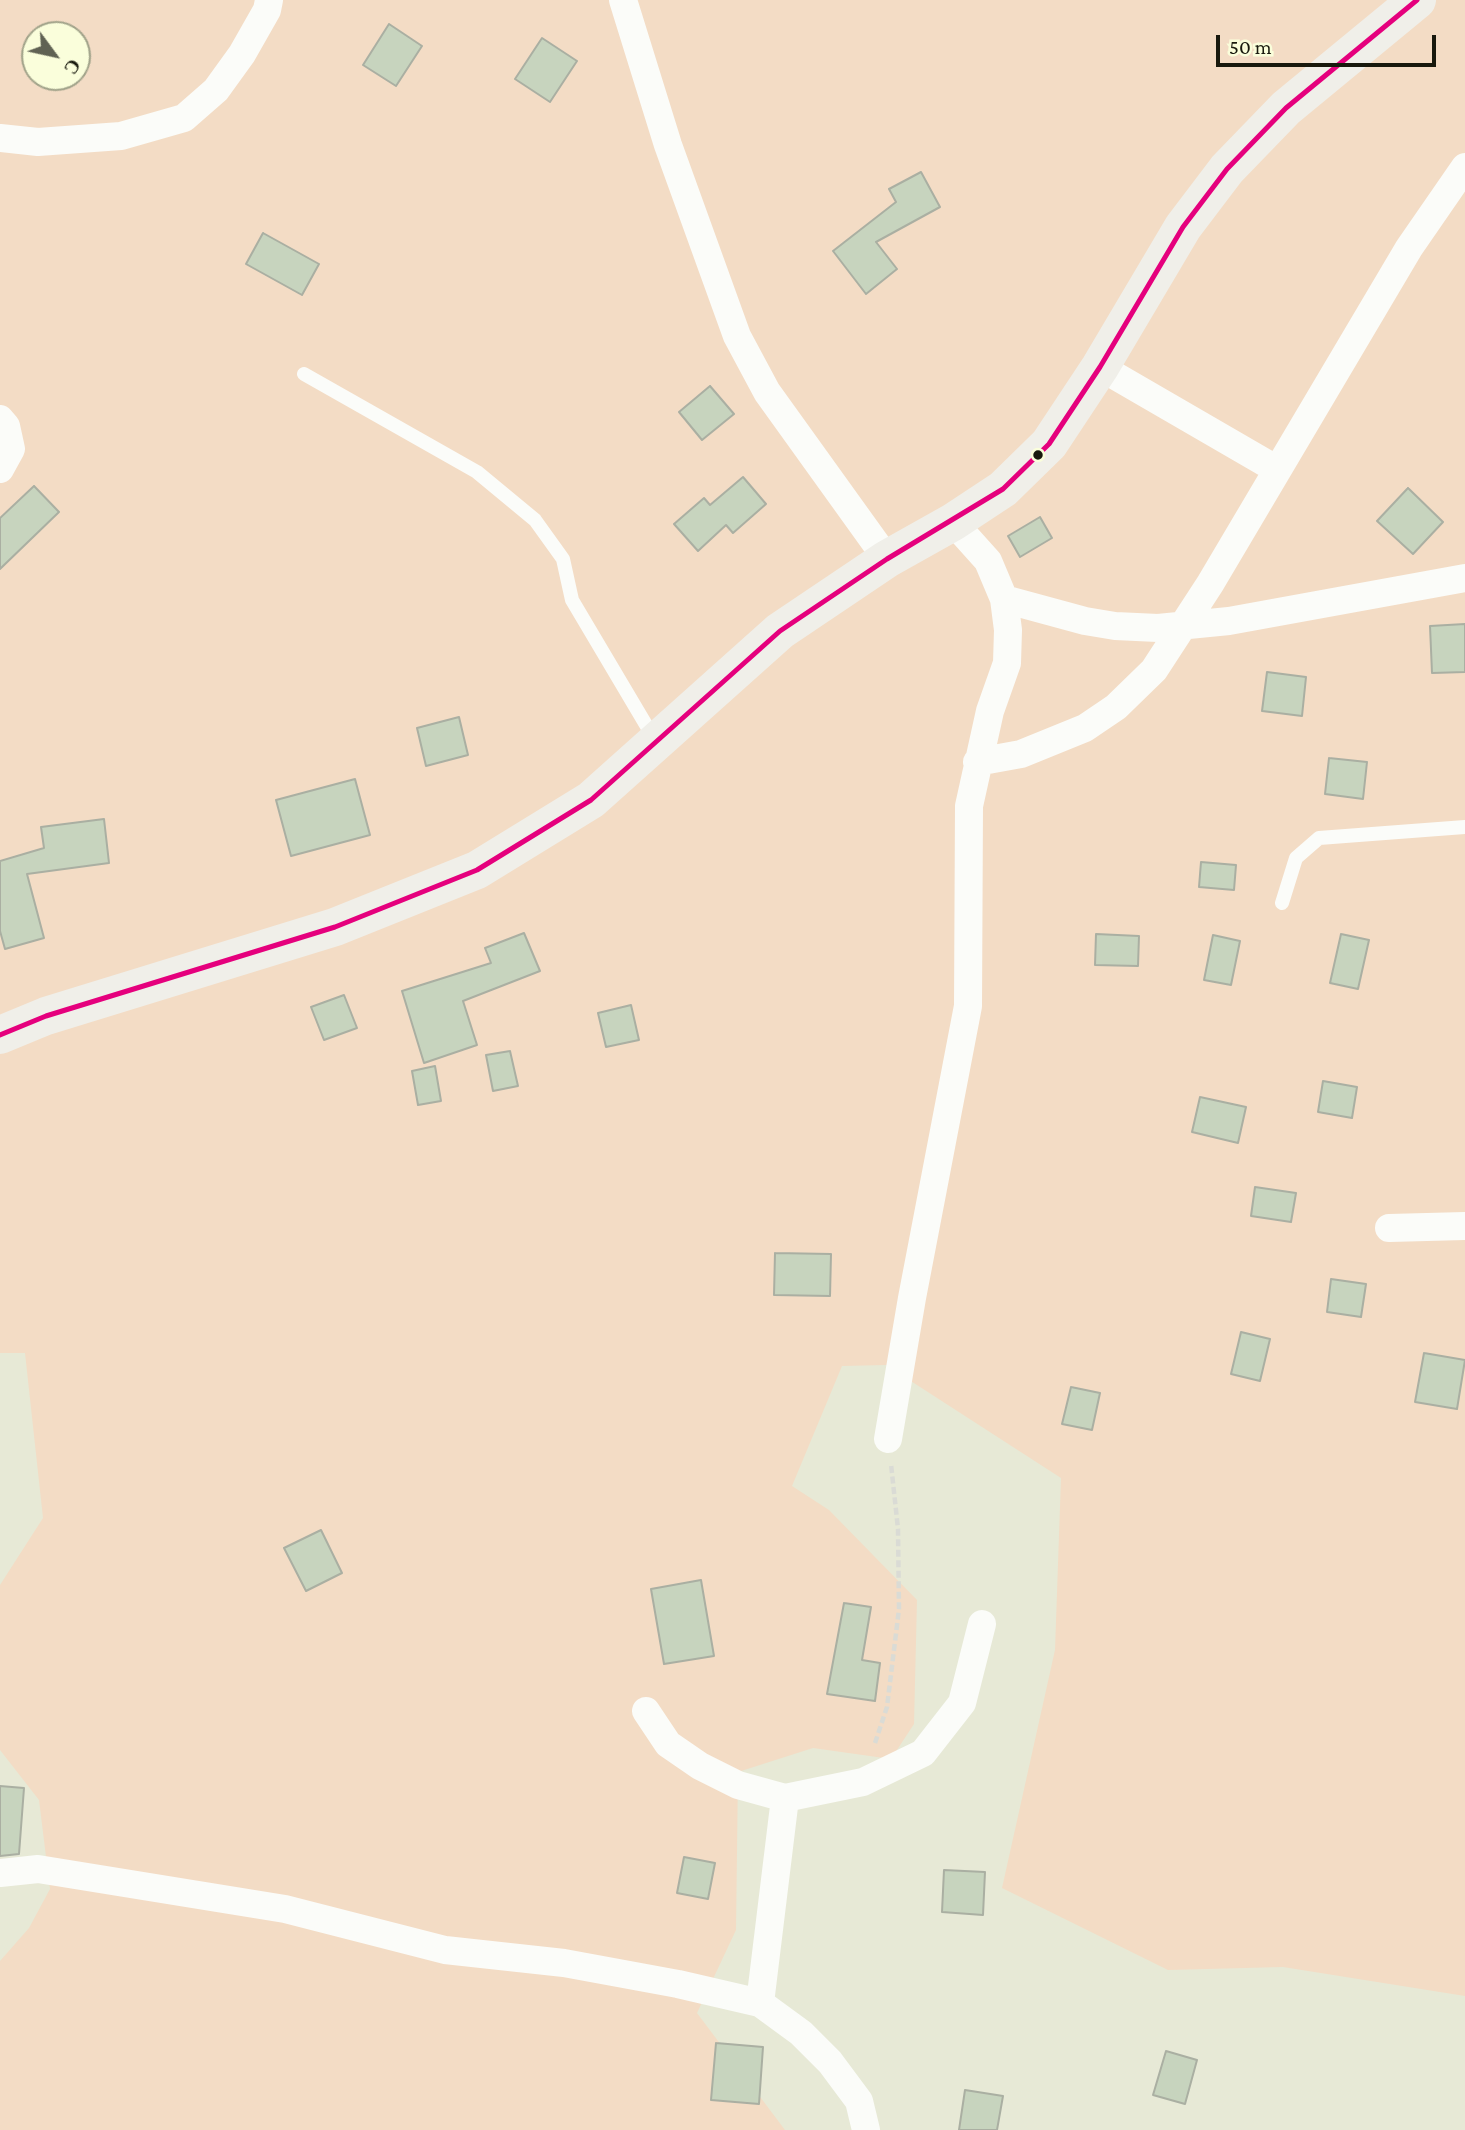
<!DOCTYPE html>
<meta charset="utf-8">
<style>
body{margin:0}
#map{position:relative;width:1465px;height:2130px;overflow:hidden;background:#e7e9d6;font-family:"Crimson Pro",serif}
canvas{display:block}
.north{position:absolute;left:21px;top:21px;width:70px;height:70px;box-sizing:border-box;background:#fafedb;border:2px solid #a0a289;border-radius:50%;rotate:123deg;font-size:19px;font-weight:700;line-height:28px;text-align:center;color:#18190d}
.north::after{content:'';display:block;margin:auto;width:24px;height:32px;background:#606253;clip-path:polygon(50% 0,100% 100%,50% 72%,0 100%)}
.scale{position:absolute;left:1216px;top:35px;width:220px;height:32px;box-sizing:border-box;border:4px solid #18190d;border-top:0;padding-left:9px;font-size:21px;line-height:24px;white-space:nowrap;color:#18190d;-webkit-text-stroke:5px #fafedb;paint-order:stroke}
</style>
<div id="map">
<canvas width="1465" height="2130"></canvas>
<div class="north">С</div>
<div class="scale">50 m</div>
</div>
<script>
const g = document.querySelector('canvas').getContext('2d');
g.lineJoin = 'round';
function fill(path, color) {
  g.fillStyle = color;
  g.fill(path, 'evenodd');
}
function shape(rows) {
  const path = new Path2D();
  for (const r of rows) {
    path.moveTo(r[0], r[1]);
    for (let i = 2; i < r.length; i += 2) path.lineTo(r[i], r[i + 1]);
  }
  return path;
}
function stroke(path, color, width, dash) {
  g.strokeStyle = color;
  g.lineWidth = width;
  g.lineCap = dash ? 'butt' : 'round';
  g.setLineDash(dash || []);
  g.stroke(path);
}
fill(shape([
 [0,0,1465,0,1465,1996,1283,1967,1168,1970,1002,1888,1055,1650,1061,1478,886,1365,842,1366,792,1486,829,1510,917,1600,914,1724,891,1759,813,1748,738,1772,736,1930,697,2013,785,2130,0,2130,0,1961,29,1928,50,1889,39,1800,0,1750,0,1585,43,1518,25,1353,0,1353],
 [35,35,77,35,77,77,35,77]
]), '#f3dcc5');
const building = shape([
 [389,24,422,46,396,86,363,65,389,24],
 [542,38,577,61,550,102,515,79,542,38],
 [921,172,940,207,876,242,897,269,866,294,833,251,896,202,889,189,921,172],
 [263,233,319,264,302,295,246,264,263,233],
 [710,386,734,414,702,440,679,412,710,386],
 [743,477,766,504,733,533,726,525,698,551,674,524,704,498,710,505,743,477],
 [34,486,59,512,0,569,0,518,34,486],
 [1408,488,1443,522,1413,554,1377,521,1408,488],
 [1040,517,1052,538,1020,557,1008,536,1040,517],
 [1465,624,1465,672,1432,673,1430,626,1465,624],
 [1267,672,1306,677,1302,716,1262,711,1267,672],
 [459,717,468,755,426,766,417,728,459,717],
 [1329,758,1367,762,1363,799,1325,794,1329,758],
 [355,779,370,835,291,856,276,800,355,779],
 [104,819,109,863,27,874,44,938,5,949,0,931,0,861,44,848,41,827,104,819],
 [1201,862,1236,865,1234,890,1199,887,1201,862],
 [524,933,540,971,463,1001,477,1045,424,1063,402,991,491,963,485,948,524,933],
 [1096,934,1139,936,1138,966,1095,965,1096,934],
 [1341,934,1369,940,1358,989,1330,983,1341,934],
 [1213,935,1240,941,1231,985,1204,980,1213,935],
 [344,995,357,1028,324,1040,311,1007,344,995],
 [631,1005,639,1040,606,1047,598,1013,631,1005],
 [510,1051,518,1086,493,1091,486,1055,510,1051],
 [435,1066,441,1101,418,1105,412,1071,435,1066],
 [1323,1081,1357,1087,1352,1118,1318,1112,1323,1081],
 [1200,1097,1246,1107,1238,1143,1192,1132,1200,1097],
 [1255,1187,1296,1193,1291,1222,1251,1216,1255,1187],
 [775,1253,831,1254,830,1296,774,1295,775,1253],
 [1331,1279,1366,1284,1361,1317,1327,1312,1331,1279],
 [1241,1332,1270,1339,1260,1381,1231,1374,1241,1332],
 [1424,1353,1465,1360,1457,1409,1415,1402,1424,1353],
 [1071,1387,1100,1393,1092,1430,1062,1424,1071,1387],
 [321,1530,342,1573,306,1591,284,1548,321,1530],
 [701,1580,714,1656,664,1664,651,1589,701,1580],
 [844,1603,871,1607,862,1660,880,1663,875,1701,827,1694,844,1603],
 [0,1786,24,1788,19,1854,0,1856,0,1786],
 [684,1857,715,1863,708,1899,677,1893,684,1857],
 [944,1870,985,1872,983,1915,942,1912,944,1870],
 [716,2043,763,2047,759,2104,711,2100,716,2043],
 [1166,2051,1197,2060,1185,2104,1153,2095,1166,2051],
 [965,2090,1003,2096,997,2130,959,2130,965,2090]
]);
fill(building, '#c7d4be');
stroke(building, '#aaafa2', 2);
stroke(shape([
 [875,1743,887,1707,899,1609,898,1529,891,1464]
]), '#dadbd5', 4.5, [7, 3.5]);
stroke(shape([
 [304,374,477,472,535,520,563,559,572,600,655,740],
 [1282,903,1296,858,1319,838,1465,827]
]), '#fbfcf9', 14);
stroke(shape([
 [623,0,668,145,737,336,767,392,887,559],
 [0,138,38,142,121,136,184,118,216,90,242,54,267,10,269,0],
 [1100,367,1276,469],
 [0,419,6,426,11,449,0,469],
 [953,522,988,561,1004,599,1085,621,1115,626,1158,628,1229,621,1465,578],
 [977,762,1021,754,1085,728,1116,707,1154,670,1210,584,1409,248,1465,167],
 [1389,1228,1465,1226],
 [888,1439,912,1298,968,1006,969,806,990,711,1007,663,1008,630,1004,599],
 [646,1711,668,1744,700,1766,738,1785,785,1798],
 [0,1873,38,1869,285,1909,445,1950,564,1963,678,1984,760,2003,801,2033,830,2062,859,2101,866,2130],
 [760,2003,785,1798,863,1782,923,1753,962,1703,982,1624]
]), '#fbfcf9', 28);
stroke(shape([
 [0,1035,46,1016,335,927,477,870,591,800,780,631,887,559,953,522,1003,489,1049,444,1100,367,1183,227,1227,169,1286,108,1417,0]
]), '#f0efe9', 38);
stroke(shape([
 [0,1035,46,1016,335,927,477,870,591,800,780,631,887,559,1003,489,1049,444,1100,367,1183,227,1227,169,1286,108,1417,0]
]), '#e5007d', 5);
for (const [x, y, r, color] of [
 [1038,455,6,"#18190d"]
]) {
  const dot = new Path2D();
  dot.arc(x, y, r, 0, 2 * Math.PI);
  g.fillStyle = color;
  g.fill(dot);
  stroke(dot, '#fafedb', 2.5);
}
</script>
